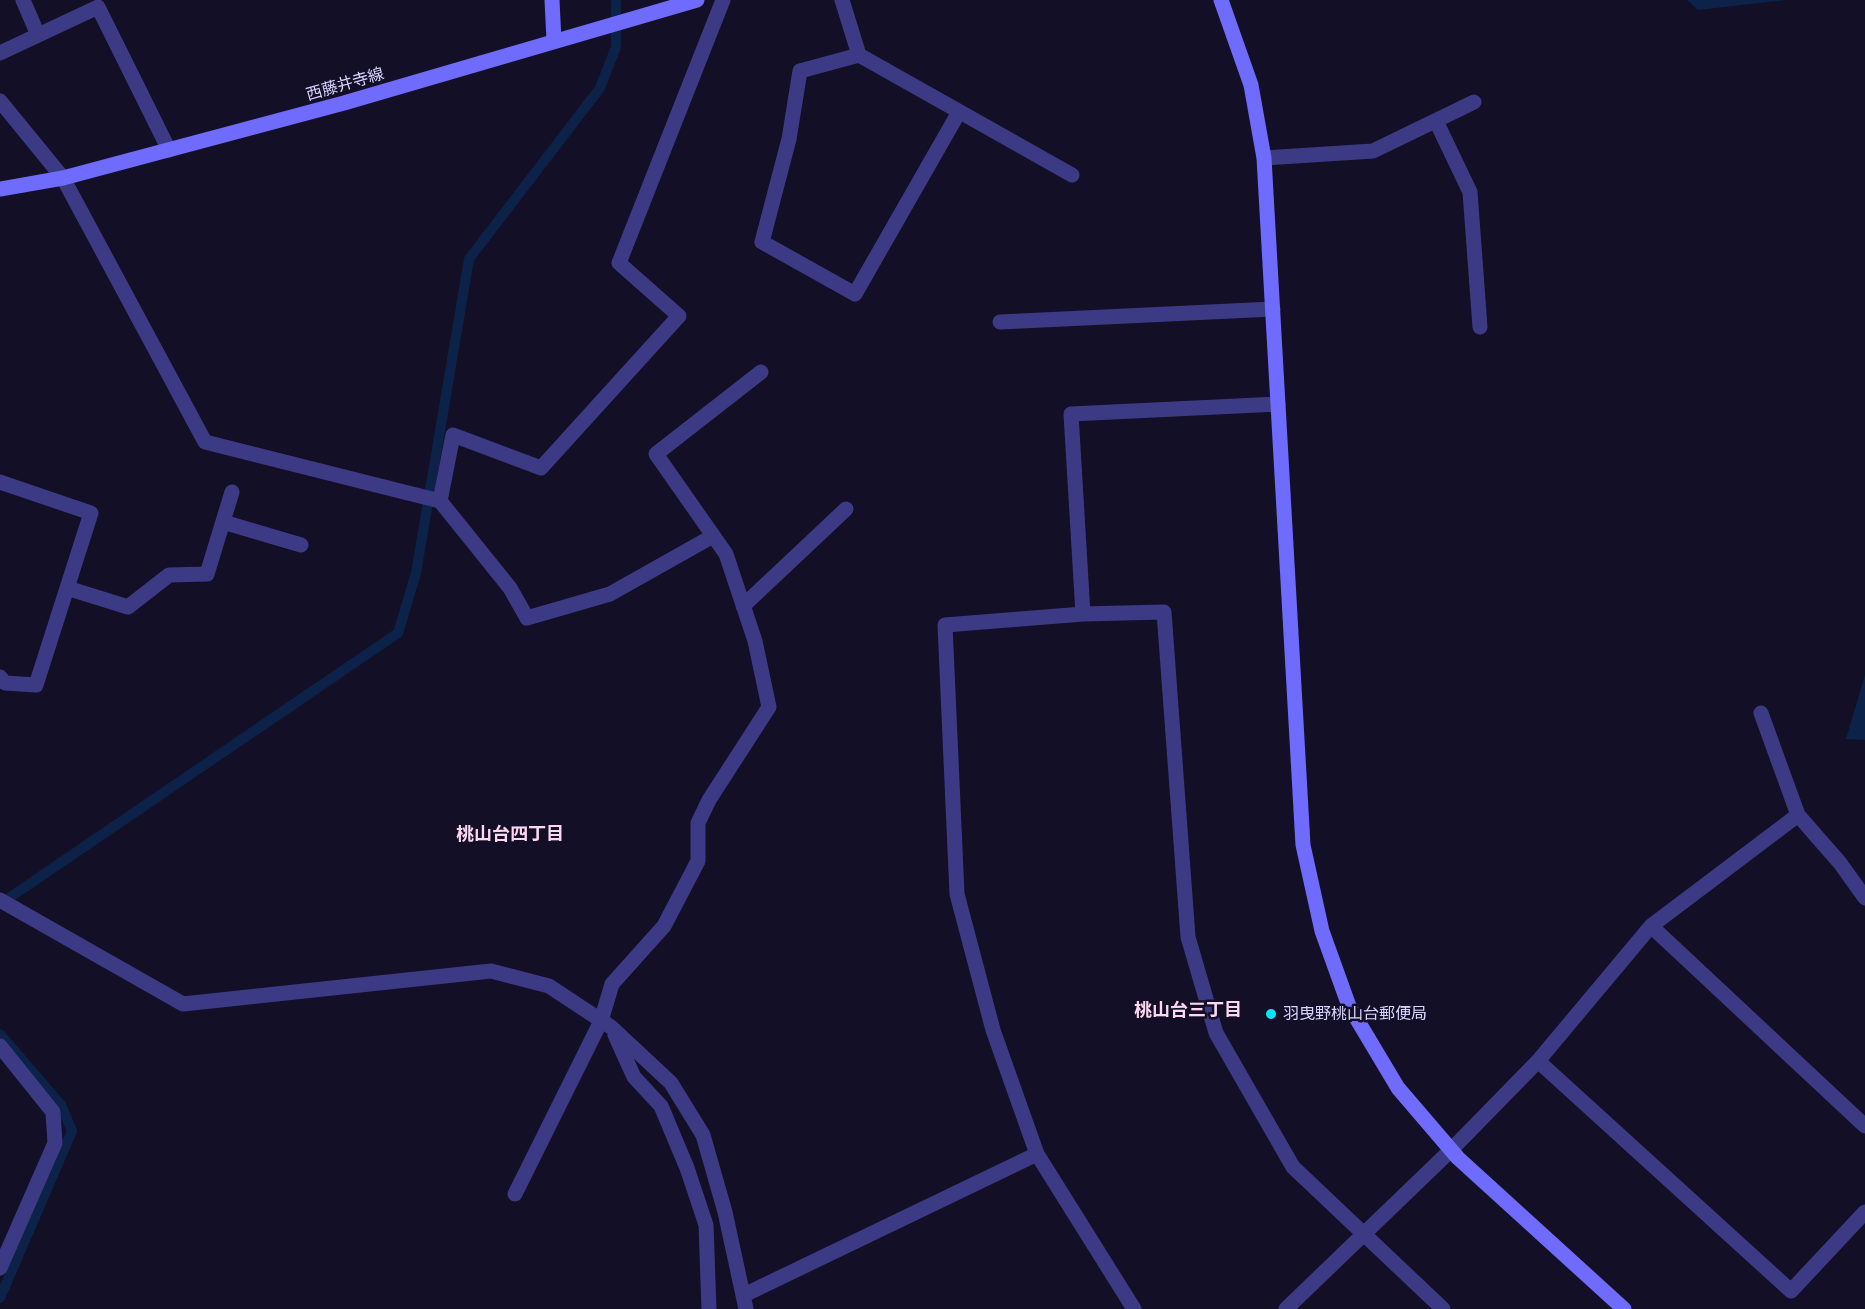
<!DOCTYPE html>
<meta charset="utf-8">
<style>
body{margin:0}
canvas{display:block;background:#130f26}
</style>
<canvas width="1865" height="1309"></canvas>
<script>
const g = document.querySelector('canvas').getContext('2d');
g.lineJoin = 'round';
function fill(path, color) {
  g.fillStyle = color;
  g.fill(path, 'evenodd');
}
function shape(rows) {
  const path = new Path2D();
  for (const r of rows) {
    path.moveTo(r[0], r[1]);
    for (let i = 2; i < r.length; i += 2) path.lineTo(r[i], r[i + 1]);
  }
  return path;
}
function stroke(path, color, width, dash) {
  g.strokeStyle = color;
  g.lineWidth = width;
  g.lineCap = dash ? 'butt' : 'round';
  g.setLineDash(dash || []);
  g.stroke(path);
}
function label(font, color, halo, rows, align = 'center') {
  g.font = font + ' Barlow,"Noto Sans JP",sans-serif';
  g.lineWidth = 5;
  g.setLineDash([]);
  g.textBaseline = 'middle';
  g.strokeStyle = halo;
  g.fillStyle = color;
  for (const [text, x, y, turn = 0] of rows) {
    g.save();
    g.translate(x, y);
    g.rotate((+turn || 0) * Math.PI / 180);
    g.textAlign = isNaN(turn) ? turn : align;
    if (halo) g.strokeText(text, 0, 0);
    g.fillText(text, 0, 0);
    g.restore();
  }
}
fill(shape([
 [1687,0,1785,0,1698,10],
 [1865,675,1865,740,1846,739]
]), '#0c2248');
stroke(shape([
 [0,904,398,633,416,573,469,259,600,88,616,47,616,0],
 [0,1034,61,1105,72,1131,0,1298]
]), '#0c2248', 10);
stroke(shape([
 [23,0,38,35],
 [842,0,859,55,1072,175],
 [0,53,98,7,169,150],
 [859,55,800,71,789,139,762,242,855,294,959,112],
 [0,101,63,178,205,442,440,501,510,588,527,618,610,594,713,536],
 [1436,121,1470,192,1480,327],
 [1264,158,1373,151,1474,102],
 [1000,322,1273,309],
 [0,482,91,513,36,685,5,683,0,677],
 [440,501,453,435,541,468,679,316,619,263,723,0],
 [223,522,301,545],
 [67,588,128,607,169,575,207,574,232,492],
 [743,606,846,509],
 [1083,614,1071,414,1278,404],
 [1761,713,1798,815,1840,863,1865,898],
 [0,900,183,1004,491,971,549,986,611,1027,671,1083,703,1135,725,1212,746,1309],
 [1651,926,1865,1126],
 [615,1035,634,1077,661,1106,687,1168,706,1225,709,1309],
 [0,1046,53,1112,55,1143,0,1268],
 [1538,1061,1791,1291,1865,1212],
 [515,1194,601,1021,612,984,664,926,698,861,698,823,709,800,769,707,755,641,726,554,656,454,761,372],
 [744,1295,1037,1154],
 [1134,1309,1037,1154,993,1030,957,894,945,625,1083,614,1164,612,1188,937,1216,1033,1293,1167,1443,1309],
 [1286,1309,1451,1150,1538,1061,1651,926,1798,815]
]), '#3d3a85', 15);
stroke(shape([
 [552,0,554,41],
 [1221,0,1251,85,1264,158,1303,845,1322,931,1349,1006,1398,1088,1458,1158,1624,1309],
 [0,189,63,178,344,103,697,0]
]), '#6f6bff', 15);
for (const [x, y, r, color] of [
 [1271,1014,6,"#00e5ff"]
]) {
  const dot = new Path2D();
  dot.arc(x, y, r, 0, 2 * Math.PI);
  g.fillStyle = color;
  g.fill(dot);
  stroke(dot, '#130f26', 2);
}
label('16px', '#d9d4ff', '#130f26', [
 ["西藤井寺線",345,84,-16]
]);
label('16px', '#d9d4ff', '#130f26', [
 ["羽曳野桃山台郵便局",1283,1014]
], 'left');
label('bold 18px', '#ffd6f0', '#130f26', [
 ["桃山台四丁目",510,834],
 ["桃山台三丁目",1188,1010]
]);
</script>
